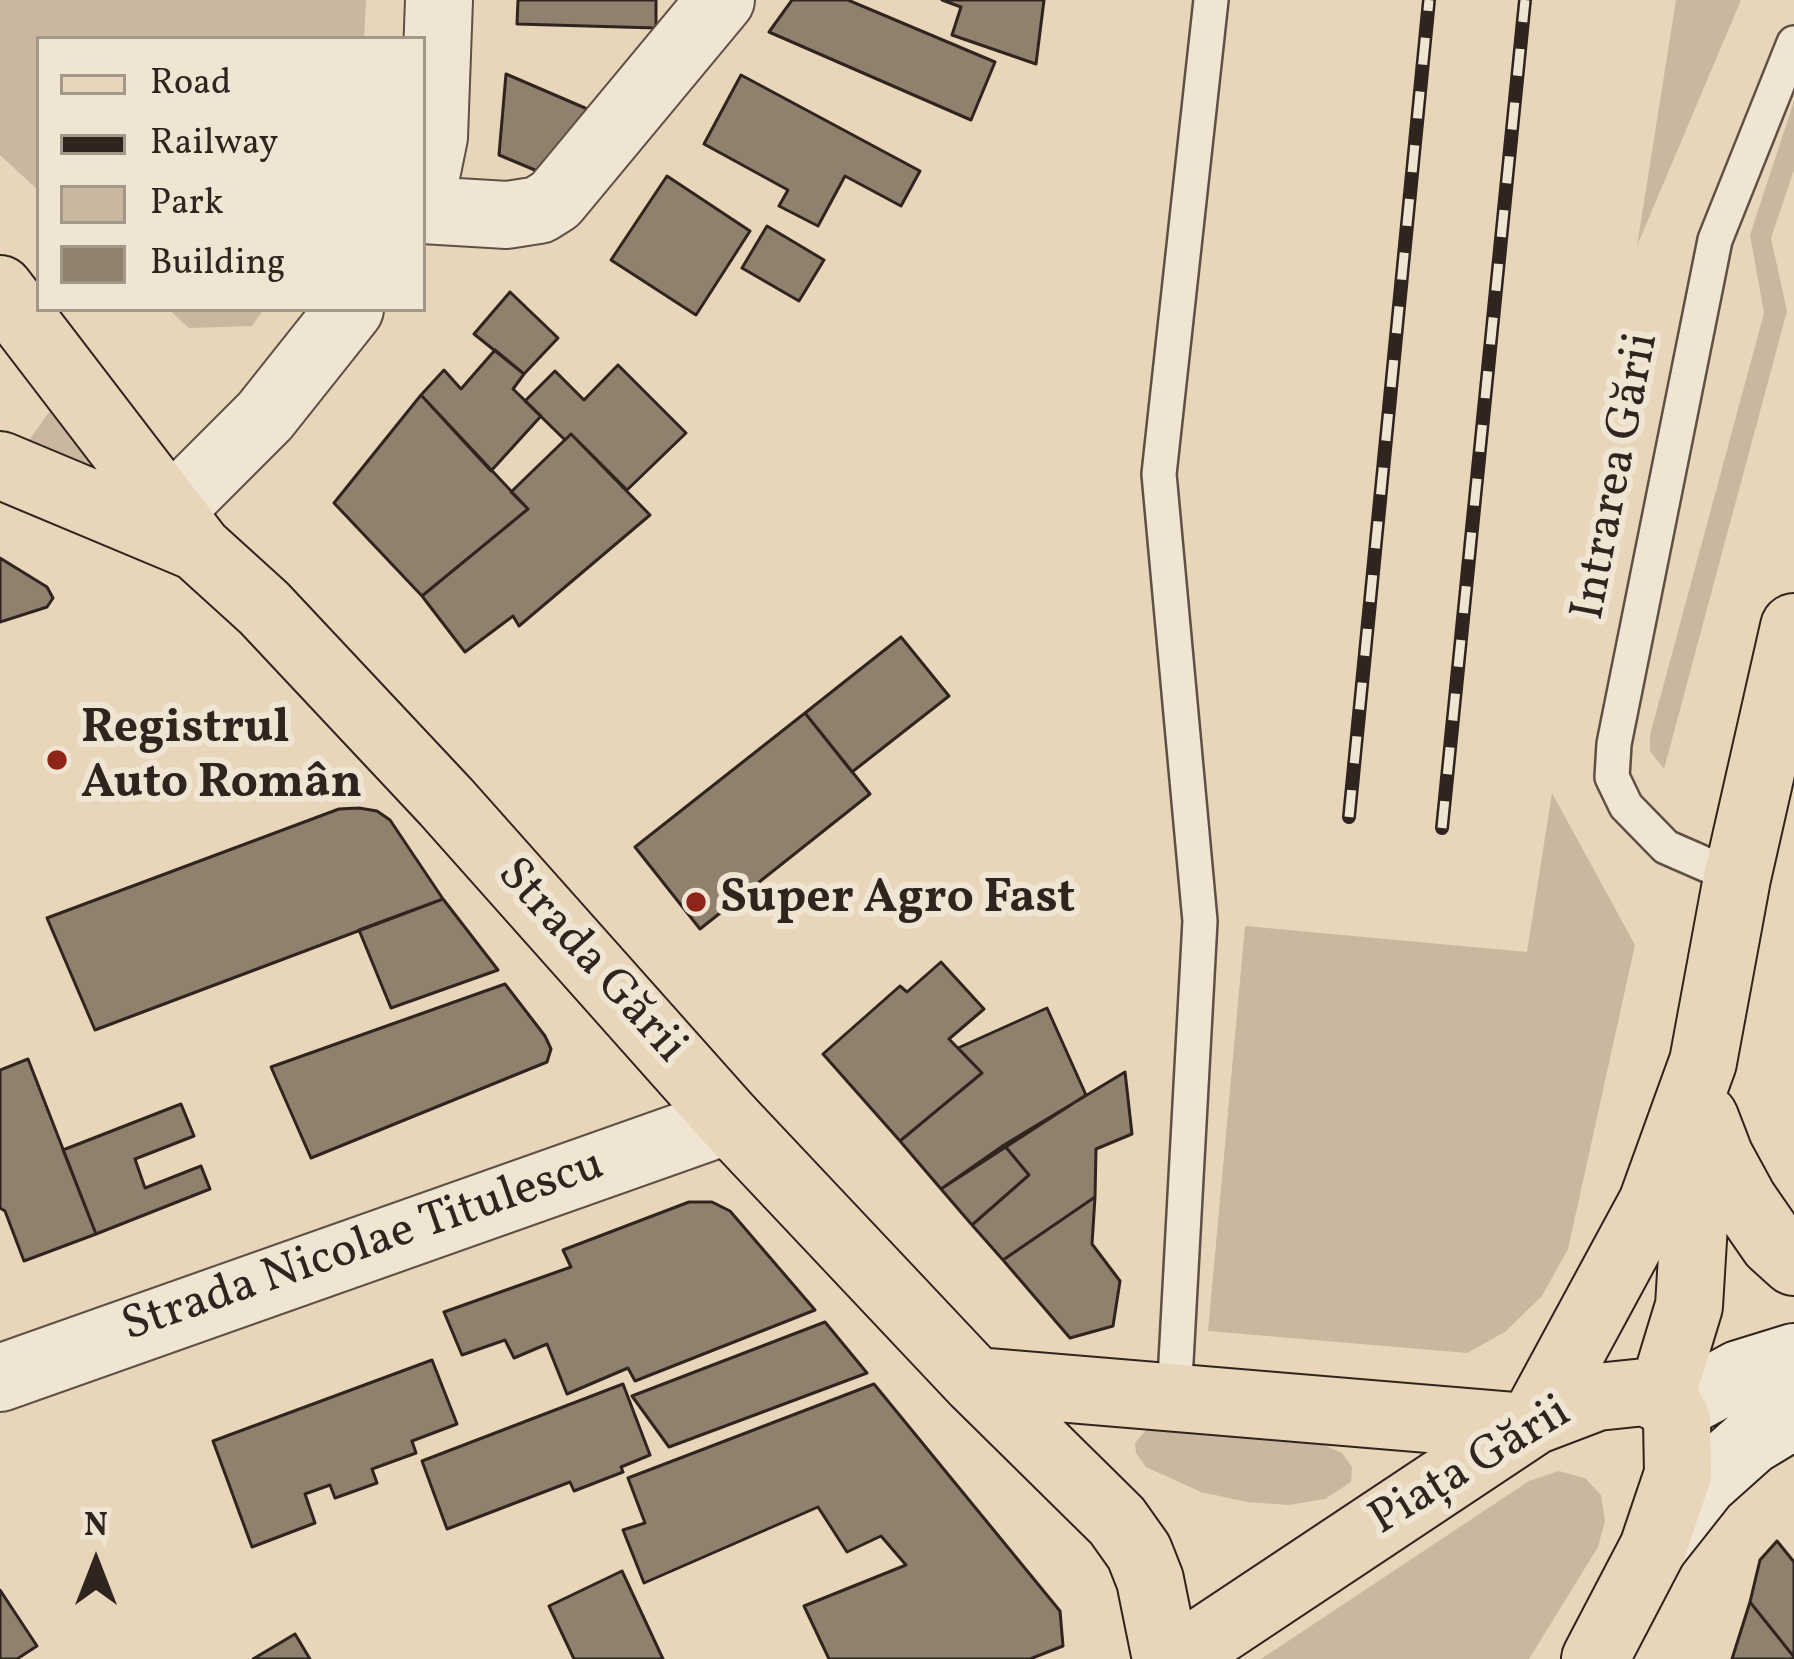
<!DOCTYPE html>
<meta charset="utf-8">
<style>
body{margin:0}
#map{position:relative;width:1794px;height:1659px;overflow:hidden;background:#e8d6ba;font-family:Vollkorn,serif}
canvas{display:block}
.legend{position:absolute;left:36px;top:36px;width:390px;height:276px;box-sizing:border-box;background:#f0e4d2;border:3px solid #a3978a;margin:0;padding:15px 21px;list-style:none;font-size:36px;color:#30241e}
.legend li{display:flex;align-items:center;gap:24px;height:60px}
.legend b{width:60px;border:3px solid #a3978a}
.north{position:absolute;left:36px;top:1503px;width:120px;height:120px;-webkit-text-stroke:9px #f0e4d2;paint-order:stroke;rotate:0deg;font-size:33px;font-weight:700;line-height:48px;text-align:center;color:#30241e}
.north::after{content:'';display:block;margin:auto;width:42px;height:54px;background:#30241e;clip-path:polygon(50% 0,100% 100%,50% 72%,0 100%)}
</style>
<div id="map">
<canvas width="1794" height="1659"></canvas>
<ul class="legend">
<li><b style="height:15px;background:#e8d6ba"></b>Road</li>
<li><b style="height:15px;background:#30241e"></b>Railway</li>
<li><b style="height:33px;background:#c9b89f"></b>Park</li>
<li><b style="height:33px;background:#90816f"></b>Building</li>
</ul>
<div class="north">N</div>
</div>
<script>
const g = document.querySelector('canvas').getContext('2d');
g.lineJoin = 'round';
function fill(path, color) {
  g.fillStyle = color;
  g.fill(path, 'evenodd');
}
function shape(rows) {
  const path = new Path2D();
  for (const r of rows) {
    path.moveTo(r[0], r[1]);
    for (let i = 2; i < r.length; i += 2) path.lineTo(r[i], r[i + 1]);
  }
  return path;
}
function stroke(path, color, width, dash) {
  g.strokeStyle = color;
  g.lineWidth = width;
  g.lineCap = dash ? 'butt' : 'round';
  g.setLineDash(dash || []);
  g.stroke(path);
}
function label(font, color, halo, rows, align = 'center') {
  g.font = font + ' Vollkorn,serif';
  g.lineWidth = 12;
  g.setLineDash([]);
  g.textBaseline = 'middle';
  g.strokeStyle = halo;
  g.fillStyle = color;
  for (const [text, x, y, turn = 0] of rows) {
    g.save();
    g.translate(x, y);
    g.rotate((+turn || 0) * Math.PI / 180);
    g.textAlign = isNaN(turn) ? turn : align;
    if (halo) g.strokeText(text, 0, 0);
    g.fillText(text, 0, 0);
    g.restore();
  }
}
fill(shape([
 [0,0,366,0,364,39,39,39,39,191,0,155],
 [1676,0,1741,0,1637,246],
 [1794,101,1794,170,1771,238,1787,311,1664,769,1650,751,1650,735,1764,313,1750,235],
 [168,309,264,309,252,326,189,328],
 [52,408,142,499,27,443],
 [1552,793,1635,945,1568,1249,1542,1296,1505,1332,1467,1353,1208,1331,1245,926,1527,952],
 [1148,1428,1308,1438,1342,1453,1352,1467,1351,1482,1325,1499,1289,1505,1247,1502,1201,1492,1146,1467,1136,1453,1135,1443],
 [1559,1471,1585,1478,1601,1495,1605,1521,1598,1547,1529,1659,1261,1659,1529,1481]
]), '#c9b89f');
const building = shape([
 [518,0,656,0,656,28,517,24,518,0],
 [792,0,848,0,995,62,971,120,769,32,792,0],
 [942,0,1044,0,1036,64,952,35,961,7,942,0],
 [506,74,599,114,554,178,499,155,506,74],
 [741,75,920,171,901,206,845,176,818,226,779,206,788,190,704,144,741,75],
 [667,176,750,231,696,315,611,260,667,176],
 [767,226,824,260,799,301,742,268,767,226],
 [510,292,558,338,524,374,474,334,510,292],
 [495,350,524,374,513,389,541,416,491,471,421,395,444,370,461,389,495,350],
 [618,365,686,433,627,490,571,434,565,440,525,401,555,371,584,400,618,365],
 [421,395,528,509,422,596,334,503,421,395],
 [571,434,650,515,519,626,513,616,465,652,422,596,528,509,511,492,571,434],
 [0,558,47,587,53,598,47,607,0,622,0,558],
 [901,637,949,696,852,772,805,713,901,637],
 [805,713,870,794,700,929,635,847,805,713],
 [359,808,377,811,390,820,443,899,95,1030,47,918,339,809,359,808],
 [443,899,498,970,391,1008,359,930,443,899],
 [941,962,984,1009,949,1039,982,1073,900,1141,823,1054,900,986,907,992,941,962],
 [505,984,545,1036,551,1049,547,1062,311,1158,271,1067,505,984],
 [1047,1008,1086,1095,941,1189,900,1141,982,1073,958,1048,1047,1008],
 [28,1059,96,1234,24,1261,5,1211,0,1208,0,1070,28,1059],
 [1125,1072,1132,1134,1096,1149,1095,1197,1003,1260,972,1225,1029,1175,1004,1145,1125,1072],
 [181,1104,194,1136,135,1159,145,1188,201,1166,210,1189,96,1234,63,1150,181,1104],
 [1004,1145,1029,1175,972,1225,941,1189,1004,1145],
 [1095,1197,1092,1244,1120,1281,1113,1326,1070,1338,1003,1260,1095,1197],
 [689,1202,712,1202,730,1211,815,1310,635,1381,628,1368,567,1394,547,1344,514,1358,505,1340,462,1355,444,1312,571,1267,563,1250,689,1202],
 [825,1322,867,1373,669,1447,632,1396,825,1322],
 [432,1360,457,1424,412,1441,416,1453,372,1469,377,1483,335,1498,330,1485,305,1494,315,1523,252,1547,213,1441,432,1360],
 [623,1384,650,1455,621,1467,623,1472,574,1491,570,1482,447,1529,422,1461,623,1384],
 [874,1384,1060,1611,1063,1646,1030,1659,829,1659,804,1606,906,1565,881,1536,847,1552,818,1507,644,1583,623,1530,645,1523,628,1478,874,1384],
 [1777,1541,1794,1562,1794,1657,1750,1602,1760,1560,1777,1541],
 [622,1571,663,1659,574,1659,549,1606,622,1571],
 [0,1590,37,1646,17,1659,0,1659,0,1590],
 [1750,1602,1794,1657,1794,1659,1732,1659,1750,1602],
 [295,1634,310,1659,253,1659,295,1634]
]);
fill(building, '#90816f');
stroke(building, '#30241e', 3);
const service = shape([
 [1737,878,1666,847,1626,806,1612,777,1614,744,1715,240,1794,43],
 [1174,1398,1200,921,1159,474,1211,0]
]);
const minor = shape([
 [423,191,434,137,439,0],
 [423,210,507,215,539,210,555,200,721,0],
 [170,511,265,416,350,309],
 [0,1378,729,1120]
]);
const secondary = shape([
 [1672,1410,1739,1374,1794,1357],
 [1655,1545,1704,1483,1751,1441,1794,1415]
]);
const primary = shape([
 [0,289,199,549,264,608,446,802,729,1120,975,1381,1117,1521,1139,1552,1150,1580,1166,1659],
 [0,465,196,547],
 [1705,1118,1720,1157,1744,1201,1773,1243,1794,1262],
 [975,1381,1525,1427],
 [1661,1398,1689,1306,1700,1125],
 [1534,1421,1652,1203,1703,1062,1737,878,1794,627],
 [1176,1659,1534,1421,1597,1397,1645,1392,1667,1402,1677,1420,1678,1474,1653,1548,1595,1659]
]);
stroke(service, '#5e5045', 38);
stroke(minor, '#5e5045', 70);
stroke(secondary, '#30241e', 70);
stroke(primary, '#30241e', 70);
stroke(service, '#f0e4d2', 33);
stroke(minor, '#f0e4d2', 66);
stroke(secondary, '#f0e4d2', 66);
stroke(primary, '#e8d6ba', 66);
const rail = shape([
 [1349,817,1429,0],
 [1442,828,1525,0]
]);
stroke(rail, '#30241e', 14);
stroke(rail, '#f0e4d2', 9, [27]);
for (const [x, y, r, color] of [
 [57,760,12,"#8f2418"],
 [696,902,12,"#8f2418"]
]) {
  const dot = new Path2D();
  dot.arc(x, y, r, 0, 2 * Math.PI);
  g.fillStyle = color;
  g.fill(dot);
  stroke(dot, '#f0e4d2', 4.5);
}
label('48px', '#30241e', '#f0e4d2', [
 ["Intrarea Gării",1619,477,-79],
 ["Strada Gării",589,963,48],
 ["Strada Nicolae Titulescu",364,1249,-19],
 ["Piața Gării",1472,1469,-31]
]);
label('bold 48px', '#30241e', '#f0e4d2', [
 ["Registrul",81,732],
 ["Auto Român",81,787],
 ["Super Agro Fast",720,902]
], 'left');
</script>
